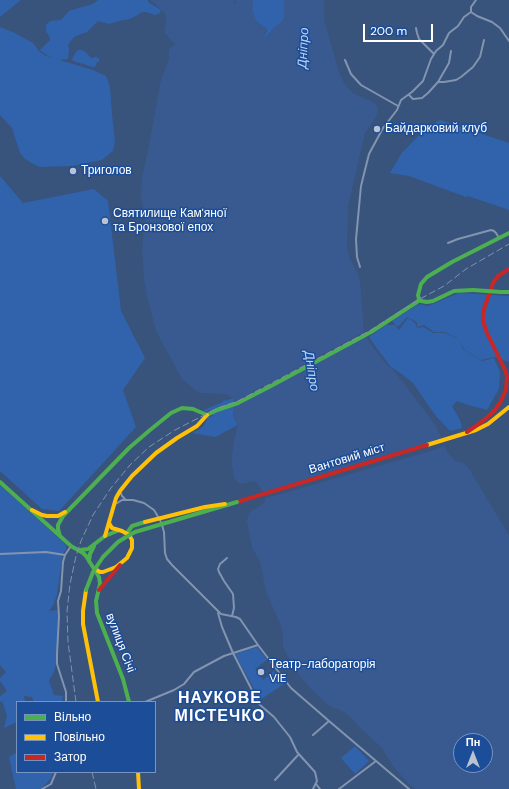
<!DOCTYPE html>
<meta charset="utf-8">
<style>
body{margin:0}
#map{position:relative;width:509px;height:789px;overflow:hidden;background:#38537c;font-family:"DM Sans",sans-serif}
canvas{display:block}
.legend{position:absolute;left:16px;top:701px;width:140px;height:72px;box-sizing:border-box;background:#1c4d98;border:1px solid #7794c1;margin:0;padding:5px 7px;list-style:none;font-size:12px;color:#fff}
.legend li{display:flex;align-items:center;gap:8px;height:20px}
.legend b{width:20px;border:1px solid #7794c1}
.north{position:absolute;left:453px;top:733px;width:40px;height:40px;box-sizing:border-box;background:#1c4d98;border:1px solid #7794c1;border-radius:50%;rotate:0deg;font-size:11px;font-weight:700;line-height:16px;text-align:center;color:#fff}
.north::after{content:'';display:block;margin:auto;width:14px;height:18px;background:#b9c3d1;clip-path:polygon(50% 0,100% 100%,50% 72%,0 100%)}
.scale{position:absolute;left:363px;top:24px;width:70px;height:18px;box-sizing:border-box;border:2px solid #fff;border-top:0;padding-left:5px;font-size:12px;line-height:14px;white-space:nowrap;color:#fff;-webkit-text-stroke:3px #1c4d98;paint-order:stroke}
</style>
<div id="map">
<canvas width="509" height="789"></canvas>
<ul class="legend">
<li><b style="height:5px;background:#4caf50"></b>Вільно</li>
<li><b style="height:5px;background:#ffc107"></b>Повільно</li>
<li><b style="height:5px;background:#c62828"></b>Затор</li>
</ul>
<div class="north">Пн</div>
<div class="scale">200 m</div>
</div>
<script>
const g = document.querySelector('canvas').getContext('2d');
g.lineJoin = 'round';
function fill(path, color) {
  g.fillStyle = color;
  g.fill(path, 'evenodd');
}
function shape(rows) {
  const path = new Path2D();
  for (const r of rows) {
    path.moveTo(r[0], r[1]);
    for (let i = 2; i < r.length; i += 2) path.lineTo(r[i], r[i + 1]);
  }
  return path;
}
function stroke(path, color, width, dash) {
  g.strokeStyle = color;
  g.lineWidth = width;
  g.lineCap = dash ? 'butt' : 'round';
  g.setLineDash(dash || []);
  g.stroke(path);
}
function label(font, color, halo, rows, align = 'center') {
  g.font = font + ' "DM Sans",sans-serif';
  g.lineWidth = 3;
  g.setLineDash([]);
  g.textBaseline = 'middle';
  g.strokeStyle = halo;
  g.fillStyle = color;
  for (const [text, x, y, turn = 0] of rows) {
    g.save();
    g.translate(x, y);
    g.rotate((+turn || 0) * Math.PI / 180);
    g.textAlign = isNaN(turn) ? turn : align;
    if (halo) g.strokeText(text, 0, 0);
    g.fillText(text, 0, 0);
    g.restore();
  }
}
fill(shape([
 [0,0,21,0,0,17],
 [98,0,148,0,148,2,161,10,160,13,155,15,146,12,142,12,134,17,129,19,119,21,109,24,98,21,87,32,74,37,68,45,69,50,68,59,58,60,48,56,40,50,50,40,49,35,46,32,46,25,50,21,61,20,69,11,82,7,93,4],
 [253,0,284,0,284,18,283,21,274,28,266,37,263,37,267,31,266,28,258,23,255,19,253,13],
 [0,27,15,33,33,43,39,51,46,56,93,70,106,76,110,87,112,115,115,141,113,151,102,160,96,161,72,166,40,167,33,164,25,159,20,153,12,128,0,115],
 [78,50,81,50,86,52,91,58,96,57,99,58,99,62,97,62,95,67,93,67,73,61,72,59,74,55],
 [440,120,509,143,509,210,468,196,466,197,409,176,390,173,401,154,424,130],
 [0,176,23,203,94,189,108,201,121,311,145,358,123,390,136,427,59,511,42,509,0,471],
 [459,293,509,296,509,362,494,357,481,360,464,349,459,341,463,349,482,361,494,358,500,372,499,389,487,410,468,405,457,401,452,406,461,422,462,428,450,431,435,415,413,383,399,372,391,367,378,350,369,337,386,325,395,325,399,330,408,318,415,323,417,328,424,327,433,333,445,333,458,339,457,338,445,332,434,332,424,325,417,327,417,322,407,317,398,327,392,321,419,304,428,306],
 [224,399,226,401,230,399,233,399,234,411,233,415,238,425,215,437,192,433,202,428,205,424,208,417,213,416,213,414,210,410,205,412,204,410,223,402],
 [0,485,66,545,66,550,62,555,62,560,57,594,54,604,49,611,58,610,57,659,54,672,49,681,54,695,63,696,62,702,34,702,32,697,24,696,25,702,17,702,17,722,4,728,7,715,2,701,0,702,0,696,7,691,0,681,0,678,6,672,0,665],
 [257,647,267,660,255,669,263,680,274,671,284,684,260,700,235,654],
 [355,746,369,761,355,774,341,758],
 [17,752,17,772,53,772,51,778,46,784,40,789,16,789,9,757]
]), '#3163ad');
fill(shape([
 [150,0,234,0,233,1,236,4,237,3,234,0,253,0,253,13,255,19,258,23,267,29,263,36,266,37,274,28,283,21,284,18,284,0,324,0,324,13,325,24,328,33,340,75,346,86,353,93,373,102,377,106,378,109,377,115,365,133,352,189,348,207,347,248,350,259,358,274,360,281,364,332,368,340,385,363,394,371,403,382,436,426,448,453,456,462,462,462,468,467,509,535,509,789,416,789,408,783,398,772,393,766,382,748,361,729,349,716,344,712,328,705,311,689,299,675,285,651,283,646,283,635,281,626,266,592,260,561,252,548,247,521,248,516,252,510,263,504,265,502,265,499,263,493,256,482,253,481,243,484,239,483,234,478,232,466,232,456,234,440,238,425,234,420,233,415,234,411,233,399,228,395,223,394,200,393,196,391,182,379,170,357,156,331,147,296,144,280,142,251,145,217,141,197,142,177,148,151,161,79,169,60,169,50,171,47,175,45,164,32,166,21,165,13],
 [461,741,485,741,485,765,461,765]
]), '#385a90');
fill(shape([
 [366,331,368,335,241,404,232,407,231,403,238,400],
 [444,438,447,445,434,450,263,499,260,493]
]), '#38537c');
stroke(shape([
 [476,0,471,7,471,12,477,16,492,22,500,28,509,41],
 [416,28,417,33,419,39,434,54],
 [451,51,449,63,438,82,444,82,456,80,461,77,473,67,480,57,484,40],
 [345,60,351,74,361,85,398,106],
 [409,95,413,99,422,98,428,93,438,82],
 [448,243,458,239,491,230,494,231,496,233,499,238],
 [360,267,357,257,356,239,361,186,369,154,383,128,397,110,401,100,412,92,423,81,431,59,436,51,443,45,449,33,458,26,464,17,471,12],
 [120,491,122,496,125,499],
 [114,505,122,500,133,500,144,503,154,510,160,520,162,525,164,532,165,553,167,559,172,565,221,614,236,617,240,619,258,645,291,688,329,721,409,789],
 [0,554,46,552,65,555],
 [227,558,220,564,218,569,219,572,224,581,233,594,234,608,232,616],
 [218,613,222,627,233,653,259,704,274,717,290,737,297,752,315,772,317,781,313,789],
 [66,702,66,692,57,664,57,654,59,616,58,601,61,591,63,562,65,555,71,546],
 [145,702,174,690,184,684,194,672,224,656,258,645],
 [313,735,329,721],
 [275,780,299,754],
 [316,784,320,789],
 [42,789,51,784,56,772],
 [339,789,376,761]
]), '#8294af', 2);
stroke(shape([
 [473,290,454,291,433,301,427,302,421,301,419,299,418,295,421,284,427,277,452,262,509,233],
 [501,292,509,292],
 [207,415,217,410,238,403,271,386,371,332,420,300],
 [0,482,71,546,83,553,86,556,99,577,100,584,96,601,97,613,123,679,129,702],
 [127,533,132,526,145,522],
 [60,536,58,529,58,525,63,516,129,448,150,430,171,413,182,408,193,409,207,415],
 [80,550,88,549,105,536,117,531],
 [89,561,90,554,94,546]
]), '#4caf50', 4);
stroke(shape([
 [427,445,476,430,488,424,509,407],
 [32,510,42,515,47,516,58,516,65,512],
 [105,536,116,498,120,491,132,476,156,453,177,438,197,426,207,415],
 [95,569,100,572,103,572,116,567,127,558,132,548,132,540,129,535,122,531,112,528,109,523],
 [86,590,83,611,83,624,98,702],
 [138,772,139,789]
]), '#ffc107', 4);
stroke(shape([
 [467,432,483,421,494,411,500,403,506,390,507,376,505,370,487,333,483,321,483,316,484,309,493,283,498,276,509,269],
 [237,502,427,445],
 [99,590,120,565]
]), '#c62828', 4);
stroke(shape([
 [76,702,68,642,67,611,70,584,76,556,81,541,93,515,111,488,130,465,149,447,175,430,218,408,238,401,371,330,418,300,444,286,466,269,509,244],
 [92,772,96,789]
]), '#8093ad', 1, [7, 3]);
stroke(shape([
 [473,290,501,292],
 [86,590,93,572,103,557,118,542,126,537,135,532,237,502]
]), '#4caf50', 4);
stroke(shape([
 [145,522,205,507,225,504]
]), '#ffc107', 4);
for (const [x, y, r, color] of [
 [377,129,4,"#b9c3d1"],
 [73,171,4,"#b9c3d1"],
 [105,221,4,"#b9c3d1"],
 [261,672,4,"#b9c3d1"]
]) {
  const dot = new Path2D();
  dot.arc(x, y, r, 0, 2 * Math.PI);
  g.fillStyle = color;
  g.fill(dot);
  stroke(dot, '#1c4d98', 1.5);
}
label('12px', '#fff', '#1c4d98', [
 ["Байдарковий клуб",385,129],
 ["Триголов",81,171],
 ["Святилище Кам'яної",113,214],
 ["та Бронзової епох",113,228],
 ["Театр-лабораторія",269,665],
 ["VIE",269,679]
], 'left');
label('12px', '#fff', '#1c4d98', [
 ["Вантовий міст",347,459,-17],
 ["вулиця Січі",120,643,69]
]);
label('italic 13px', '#bdd5f7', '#1c4d98', [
 ["Дніпро",304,48,-87],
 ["Дніпро",311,371,81]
]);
g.letterSpacing = '1px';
label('bold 16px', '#fff', '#1c4d98', [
 ["НАУКОВЕ",220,699],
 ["МІСТЕЧКО",220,717]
]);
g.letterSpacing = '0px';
</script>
